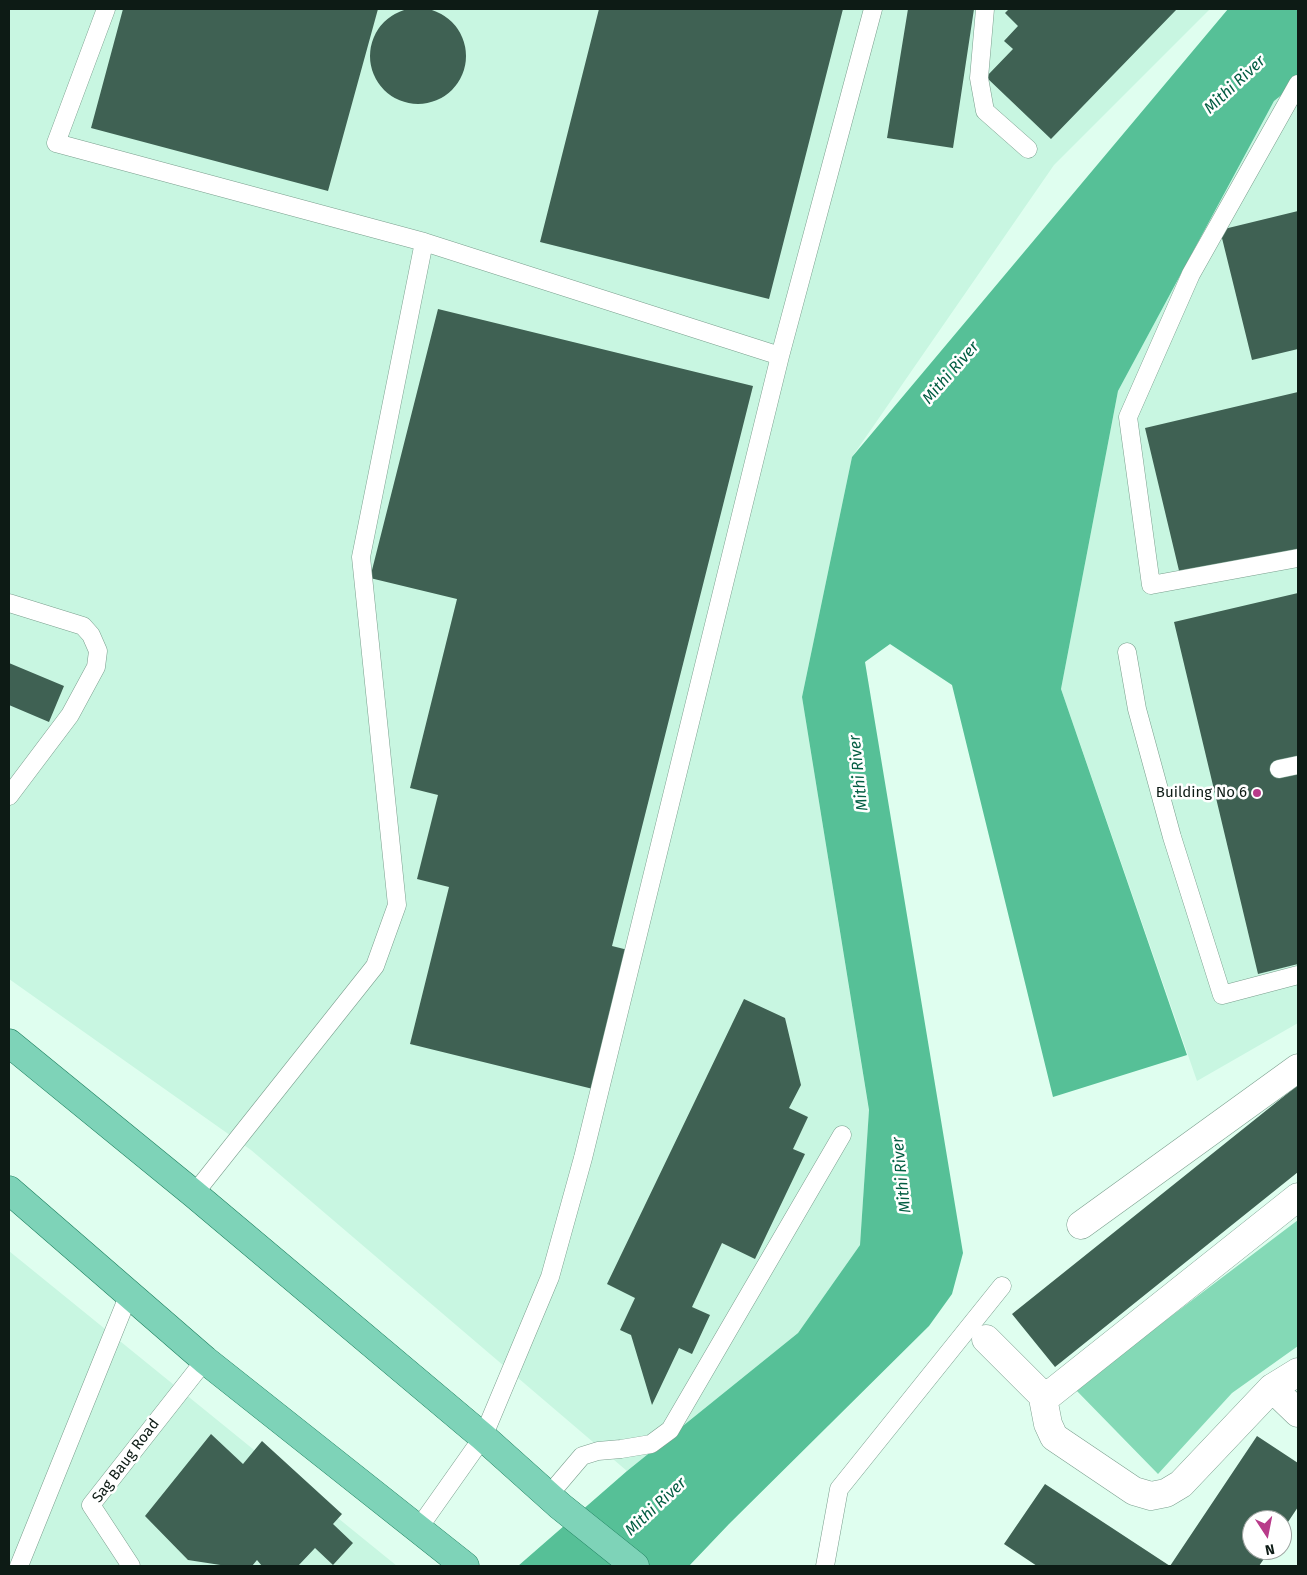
<!DOCTYPE html>
<style>
body{margin:0}
#map{position:relative;width:1307px;height:1575px;overflow:hidden;background:#dffeef;font-family:"Fira Sans",sans-serif}
canvas{display:block}
.frame{position:absolute;inset:0;border:10px solid #0d1b15;pointer-events:none}
.north{position:absolute;left:1242px;top:1510px;width:50px;height:50px;box-sizing:border-box;background:#fff;border:1px solid #9ea4a1;border-radius:50%;rotate:169deg;font-size:14px;font-weight:700;line-height:20px;text-align:center;color:#0d1b15}
.north::after{content:'';display:block;margin:auto;width:18px;height:22px;background:#b83b8a;clip-path:polygon(50% 0,100% 100%,50% 72%,0 100%)}
</style>
<div id="map">
<canvas width="1307" height="1575"></canvas>
<div class="frame"></div>
<div class="north">N</div>
</div>
<script>
const g = document.querySelector('canvas').getContext('2d');
g.lineJoin = 'round';
function fill(path, color) {
  g.fillStyle = color;
  g.fill(path, 'evenodd');
}
function shape(rows) {
  const path = new Path2D();
  for (const r of rows) {
    if (r.length === 3) {
      path.moveTo(r[0] + r[2], r[1]);
      path.arc(r[0], r[1], r[2], 0, 2 * Math.PI);
      continue;
    }
    path.moveTo(r[0], r[1]);
    for (let i = 2; i < r.length; i += 2) path.lineTo(r[i], r[i + 1]);
  }
  return path;
}
function stroke(path, color, width, dash) {
  g.strokeStyle = color;
  g.lineWidth = width;
  g.lineCap = dash ? 'butt' : 'round';
  g.setLineDash(dash || []);
  g.stroke(path);
}
function label(font, color, halo, rows, align = 'center') {
  g.font = font + ' "Fira Sans",sans-serif';
  g.lineWidth = 5;
  g.setLineDash([]);
  g.textBaseline = 'middle';
  g.strokeStyle = halo;
  g.fillStyle = color;
  for (const [text, x, y, turn = 0] of rows) {
    g.save();
    g.translate(x, y);
    g.rotate((+turn || 0) * Math.PI / 180);
    g.textAlign = isNaN(turn) ? turn : align;
    if (halo) g.strokeText(text, 0, 0);
    g.fillText(text, 0, 0);
    g.restore();
  }
}
fill(shape([
 [9,9,1210,9,1054,165,852,457,802,697,869,1111,860,1245,798,1333,627,1471,251,1150,9,979],
 [1298,82,1298,1023,1197,1081,1061,689,1118,391,1274,101],
 [9,1251,397,1566,9,1566]
]), '#c8f6e1');
fill(shape([
 [1298,1220,1298,1346,1232,1393,1158,1474,1075,1389]
]), '#84d9b6');
fill(shape([
 [1228,9,1298,9,1298,82,1274,101,1118,391,1061,689,1187,1055,1053,1097,952,685,890,644,865,662,963,1253,952,1294,929,1326,729,1524,689,1566,518,1566,627,1471,798,1333,860,1245,869,1110,802,697,852,457]
]), '#56c097');
fill(shape([
 [418,56,48],
 [123,9,378,9,328,191,91,128],
 [599,9,843,9,769,299,540,242],
 [908,9,974,9,953,148,887,138],
 [1009,9,1177,9,1051,139,986,77,1013,49,1004,41,1018,26,1005,13],
 [1298,211,1298,349,1252,360,1220,230],
 [438,309,753,386,612,946,628,950,593,1089,410,1044,449,887,417,879,438,795,410,788,457,599,370,578],
 [1298,392,1298,551,1181,579,1145,428],
 [1298,593,1298,964,1258,974,1174,622],
 [9,663,64,686,49,722,9,705],
 [744,999,785,1018,801,1085,789,1108,808,1117,793,1149,805,1154,755,1259,722,1243,692,1307,710,1315,692,1354,679,1348,652,1405,631,1335,620,1330,635,1298,607,1284],
 [1298,1085,1298,1172,1055,1367,1012,1314],
 [211,1434,243,1464,262,1441,342,1514,333,1524,353,1543,333,1565,315,1548,298,1566,262,1566,257,1560,252,1566,227,1566,188,1560,145,1516],
 [1257,1436,1298,1463,1298,1507,1282,1531,1282,1520,1252,1520,1252,1550,1270,1550,1259,1566,1037,1566,1004,1544,1045,1484,1170,1566]
]), '#3f6153');
const lane = shape([
 [106,9,56,143,424,242],
 [985,9,979,78,985,111,1028,149],
 [1298,84,1191,274,1128,417,1151,585,1298,558],
 [9,603,83,626,91,635,98,651,96,667,70,715,9,796],
 [1127,652,1137,709,1172,837,1222,995,1298,975],
 [1279,769,1298,765],
 [194,1194,375,966,397,905,361,557,424,242,780,356],
 [548,1496,582,1456,598,1451,621,1449,651,1444,670,1430,842,1135],
 [418,1529,483,1437,550,1277,583,1158,780,356,873,9],
 [19,1566,129,1294],
 [131,1566,91,1505,205,1360],
 [825,1566,839,1489,1002,1286]
]);
const street = shape([
 [1081,1225,1298,1068],
 [986,1339,1038,1391,1049,1395,1298,1197],
 [1272,1388,1298,1372],
 [1042,1393,1048,1424,1054,1437,1134,1491,1151,1496,1166,1493,1181,1484,1272,1388,1298,1413]
]);
const primary = shape([
 [9,1043,194,1194,483,1437,560,1506,635,1566],
 [9,1190,205,1360,465,1566]
]);
stroke(lane, '#7b9f8e', 19);
stroke(street, '#7b9f8e', 29);
stroke(primary, '#1f8060', 29);
stroke(lane, '#fff', 18);
stroke(street, '#fff', 28);
stroke(primary, '#7ed3b8', 28);
for (const [x, y, r, color] of [
 [1257,793,5,"#b83b8a"]
]) {
  const dot = new Path2D();
  dot.arc(x, y, r, 0, 2 * Math.PI);
  g.fillStyle = color;
  g.fill(dot);
  stroke(dot, '#fff', 2);
}
label('15px', '#0d1b15', '#fff', [
 ["Building No 6",1247,793]
], 'right');
label('15px', '#0d1b15', '#fff', [
 ["Sag Baug Road",126,1461,-53]
]);
label('italic 16px', '#035d42', '#fff', [
 ["Mithi River",1235,85,-43],
 ["Mithi River",951,373,-49],
 ["Mithi River",859,773,-96],
 ["Mithi River",902,1175,-96],
 ["Mithi River",656,1507,-43]
]);
</script>
